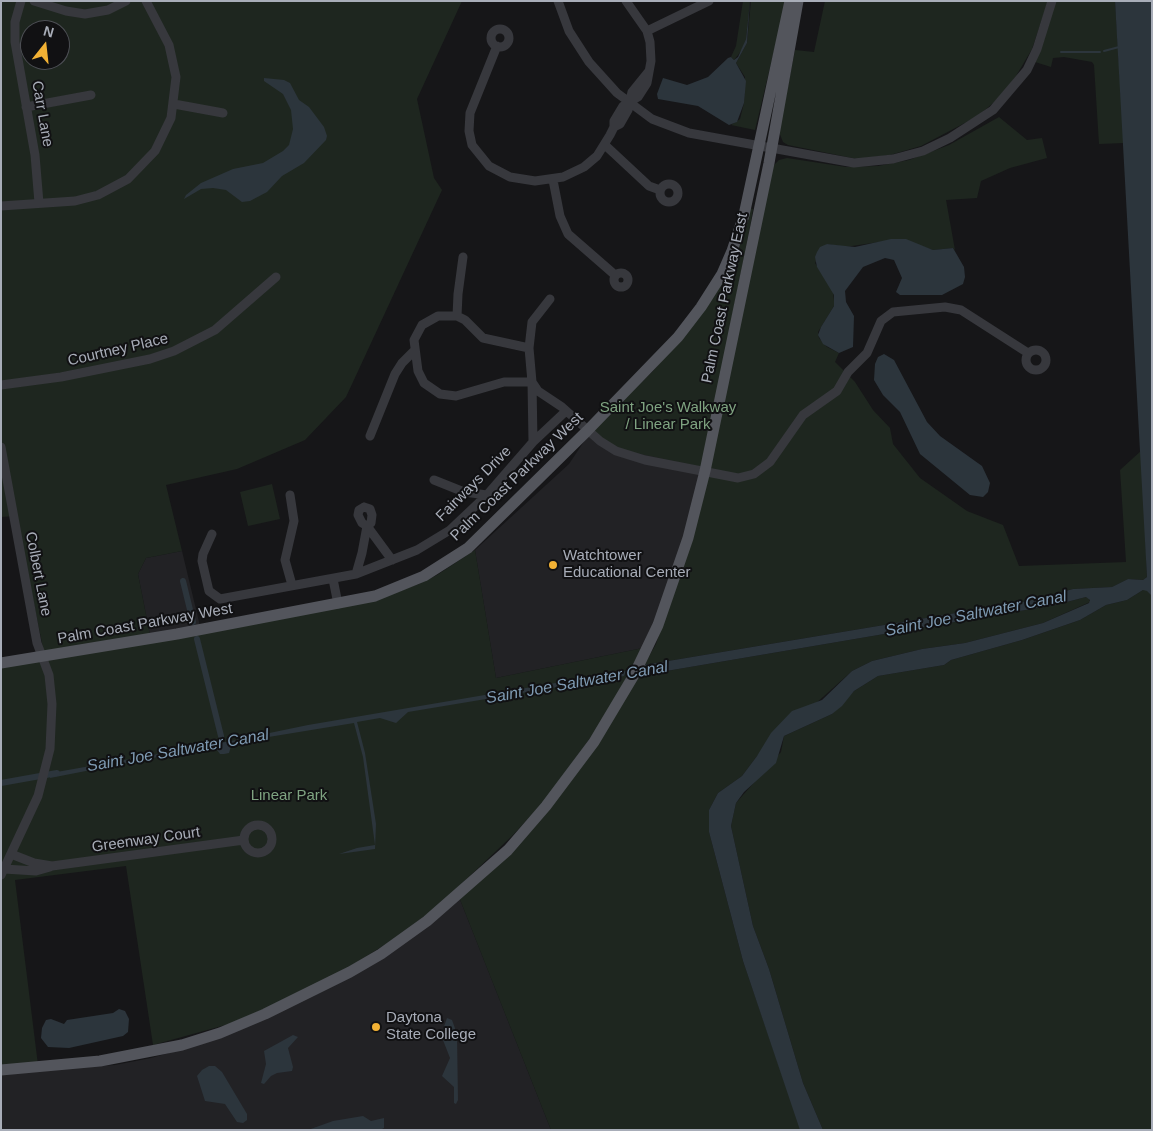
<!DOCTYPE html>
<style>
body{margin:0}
#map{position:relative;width:1153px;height:1131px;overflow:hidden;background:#161618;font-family:Arial,sans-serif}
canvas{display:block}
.frame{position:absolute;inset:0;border:2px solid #a8adb8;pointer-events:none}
.north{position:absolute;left:20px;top:20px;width:50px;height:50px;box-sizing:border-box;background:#111113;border:1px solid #4d4f55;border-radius:50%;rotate:16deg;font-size:14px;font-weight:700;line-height:20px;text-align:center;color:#a8adb8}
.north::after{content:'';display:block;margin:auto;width:18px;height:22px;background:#f2b134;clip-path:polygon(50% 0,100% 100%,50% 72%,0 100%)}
</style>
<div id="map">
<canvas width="1153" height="1131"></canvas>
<div class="frame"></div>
<div class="north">N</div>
</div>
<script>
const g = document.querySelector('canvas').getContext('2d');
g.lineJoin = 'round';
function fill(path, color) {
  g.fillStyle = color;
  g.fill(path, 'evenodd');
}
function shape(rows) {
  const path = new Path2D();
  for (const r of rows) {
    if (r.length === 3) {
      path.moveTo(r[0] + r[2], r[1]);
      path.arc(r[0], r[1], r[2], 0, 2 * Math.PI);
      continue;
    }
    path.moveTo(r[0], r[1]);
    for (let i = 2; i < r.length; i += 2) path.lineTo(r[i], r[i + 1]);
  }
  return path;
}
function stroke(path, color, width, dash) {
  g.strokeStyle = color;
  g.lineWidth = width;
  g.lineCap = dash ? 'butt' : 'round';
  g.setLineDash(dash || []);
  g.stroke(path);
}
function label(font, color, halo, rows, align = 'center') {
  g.font = font + ' Arial,sans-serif';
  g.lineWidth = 4;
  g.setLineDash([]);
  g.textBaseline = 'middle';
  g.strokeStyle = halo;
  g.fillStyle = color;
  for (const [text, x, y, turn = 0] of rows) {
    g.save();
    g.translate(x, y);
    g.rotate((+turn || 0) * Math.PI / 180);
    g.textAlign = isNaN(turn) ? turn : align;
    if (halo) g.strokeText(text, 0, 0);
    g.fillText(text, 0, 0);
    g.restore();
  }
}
fill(shape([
 [591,431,702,467,685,537,655,624,643,648,496,678,475,550,569,464],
 [182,551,200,626,150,635,138,574,146,558],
 [459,897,551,1130,1,1130,1,1073,115,1065,151,1058,208,1042,351,975]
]), '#222225');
fill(shape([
 [1,1,462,1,417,99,434,178,442,190,346,397,305,440,237,469,166,485,182,551,146,558,138,574,150,635,44,653,16,516,1,517],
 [30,30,60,30,60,60,30,60],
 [743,1,750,1,746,39,742,50,734,60,731,57,736,46],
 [751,1,786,1,755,130,731,125,740,119,744,103,745,77,736,63,747,43],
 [825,1,1048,1,1032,49,1016,76,1000,97,978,116,921,146,890,155,857,159,788,145,783,142,779,132,795,50,814,52],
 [1055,1,1115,1,1124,143,1099,144,1094,65,1092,62,1064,57,1053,58,1051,67,1035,62],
 [999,117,1027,140,1042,138,1047,158,1010,168,981,181,977,198,946,200,955,250,953,248,933,250,900,239,845,247,827,244,815,263,833,291,834,301,834,306,818,332,819,338,827,347,839,353,835,362,855,382,873,410,890,428,893,444,920,478,967,511,1003,525,1019,566,1126,562,1120,470,1142,450,1147,577,1143,580,1128,579,1112,587,1073,589,1028,601,644,665,656,644,669,605,772,167,779,160,787,158,846,167,878,166,909,160,949,145],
 [750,208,753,209,750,227,702,467,617,449,591,431,653,371,702,313],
 [272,484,280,519,248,526,240,492],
 [475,550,496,678,643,648,601,723,545,800,513,835,436,908,386,944,349,967,283,1001,229,1024,153,1045,126,866,15,880,38,1065,1,1067,1,666,367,602,419,584,437,575],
 [1143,590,1147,590,1152,596,1152,1130,823,1130,803,1083,769,969,753,926,731,826,736,803,781,752,784,736,832,714,854,691,878,676,944,665,951,660,1022,640,1080,620,1106,605,1127,600],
 [1086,597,1089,598,1090,602,1043,623,965,643,922,649,872,661,852,671,757,756,742,776,718,793,709,810,709,832,743,961,801,1130,551,1130,459,897,510,852,637,676,1055,605]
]), '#1e261f');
fill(shape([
 [750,1,747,43,736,63,746,81,744,103,737,122,729,125,698,106,658,99,657,94,663,78,687,85,708,77,728,58,731,57,734,60,738,57,746,39],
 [1115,1,1152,1,1152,596,1147,591,1143,590,1127,600,1106,605,1080,620,1022,640,951,660,944,665,878,676,854,691,842,706,832,714,784,736,776,763,744,792,736,803,731,826,753,926,769,969,803,1083,823,1130,800,1130,743,961,709,832,709,810,718,793,742,776,757,756,771,733,792,711,822,700,852,671,872,661,922,649,965,643,1043,623,1089,603,1090,600,1086,597,1055,605,637,676,644,665,1028,601,1073,589,1112,587,1128,579,1143,580,1147,577],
 [264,78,284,80,290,83,299,100,309,107,324,127,327,136,326,140,304,163,282,176,267,192,250,201,242,202,226,190,213,188,201,189,184,199,186,195,201,183,233,169,263,163,283,151,289,145,293,129,291,110,283,94,264,81],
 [891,239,906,239,933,250,953,248,964,267,965,277,963,284,942,295,900,295,896,292,902,278,894,260,885,258,863,267,845,291,846,302,854,316,853,347,839,353,823,344,818,335,821,327,834,306,834,295,817,267,815,257,817,252,820,247,827,244,855,247],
 [884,354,894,360,927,422,940,436,982,466,990,483,988,492,983,497,970,495,920,454,900,412,883,395,874,380,875,364,878,357],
 [626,671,624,676,408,712,396,723,380,718,357,722,365,753,376,824,375,849,339,854,357,848,375,845,363,757,354,723,232,743,229,753,224,754,220,754,214,746,50,778,51,773,231,741,308,725],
 [119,1009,125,1011,129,1019,128,1032,123,1036,69,1048,48,1047,41,1038,42,1028,46,1020,51,1019,64,1024,67,1020,113,1013],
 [447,1018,452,1020,457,1034,458,1100,456,1104,454,1103,454,1087,442,1076,450,1058,441,1035],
 [293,1035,298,1037,288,1048,293,1067,292,1071,277,1073,271,1076,264,1084,261,1083,266,1064,264,1051],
 [209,1066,215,1066,222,1072,247,1114,247,1120,243,1123,237,1122,225,1104,205,1101,197,1076,202,1070],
 [363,1116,371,1121,384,1118,384,1128,380,1130,308,1130,333,1121]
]), '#2c353c');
stroke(shape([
 [1104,51,1119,47],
 [1061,52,1100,52]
]), '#2c353c', 2);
stroke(shape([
 [183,581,193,622],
 [197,639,221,736],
 [1,783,57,773]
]), '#2c353c', 6);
stroke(shape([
 [21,1,15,22,15,42,35,155,39,203],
 [34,1,66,11,85,14,108,10,126,1],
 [558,1,569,31,589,62,617,93,652,119,689,133,854,163,893,159,923,151,950,138,993,110,1027,70,1037,49,1052,1],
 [500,38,9],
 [647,31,709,1],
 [497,46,470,113,469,131,472,145,489,166,510,177,535,181,563,177,584,167,597,156,610,135,614,127,614,121,623,106,638,97,647,83,651,61,650,42,647,31,626,1],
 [174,104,223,113],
 [26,107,91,95],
 [614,127,620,124,628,110,632,92,649,71],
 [605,145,649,186,660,190],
 [553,180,560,216,568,234,615,275],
 [669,193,9],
 [1,206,75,201,98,195,128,179,155,151,171,118,176,77,169,45,146,1],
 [621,280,7],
 [457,316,458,294,463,257],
 [529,348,532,322,550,299],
 [1036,360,10],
 [1,385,61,377,150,359,174,351,215,330,276,277],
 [370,436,395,374,402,363,414,351],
 [533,442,532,382,529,348,483,338,465,320,457,316,438,316,422,325,414,340,418,371,424,383,440,394,456,396,504,382,532,382,538,391,562,407,600,441,616,451,645,460,738,478,754,474,770,462,803,415,837,391,848,372,867,353,881,321,893,312,945,307,961,310,1028,353],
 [1,447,37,643,49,675,52,704,50,749,38,796,1,875],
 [434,480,464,492,487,495],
 [290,495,294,521,285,560,292,585],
 [364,507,370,509,372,515,371,523,367,526,362,523,358,515,359,510,364,507],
 [212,534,203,554,202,561,209,591,220,599,356,574,417,550,450,530,487,495,533,442,566,411],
 [356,574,362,553,367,526,392,560],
 [333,579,338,604],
 [258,839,14],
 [11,854,34,863,52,866,244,840],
 [4,869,36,871,50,867]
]), '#37383d', 9);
stroke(shape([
 [1,663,177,634,375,596,424,576,468,548,587,431,678,337,701,307,722,274,732,251,744,215,790,1],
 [1,1070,100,1061,182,1045,220,1033,265,1014,350,972,381,954,427,921,508,850,546,806,594,742,634,675,658,625,688,538,705,471,769,163,798,1]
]), '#53555c', 11);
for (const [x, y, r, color] of [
 [553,565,5,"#f2b134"],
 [376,1027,5,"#f2b134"]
]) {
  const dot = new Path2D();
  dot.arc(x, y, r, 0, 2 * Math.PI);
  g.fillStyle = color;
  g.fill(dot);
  stroke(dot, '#111113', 2);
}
label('15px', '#a8adb8', '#111113', [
 ["Carr Lane",42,114,80],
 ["Palm Coast Parkway East",725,298,-78],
 ["Courtney Place",118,350,-13],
 ["Palm Coast Parkway West",517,477,-44],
 ["Fairways Drive",474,484,-45],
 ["Colbert Lane",38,574,79],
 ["Palm Coast Parkway West",145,624,-10],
 ["Greenway Court",146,840,-8]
]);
label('15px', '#7fa381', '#111113', [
 ["Saint Joe's Walkway",668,408],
 ["/ Linear Park",668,425],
 ["Linear Park",289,796]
]);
label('15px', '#a8adb8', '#111113', [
 ["Watchtower",563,556],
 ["Educational Center",563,573],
 ["Daytona",386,1018],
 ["State College",386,1035]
], 'left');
label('italic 16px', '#7f9bb3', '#111113', [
 ["Saint Joe Saltwater Canal",976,614,-11],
 ["Saint Joe Saltwater Canal",577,683,-10],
 ["Saint Joe Saltwater Canal",178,751,-10]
]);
</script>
